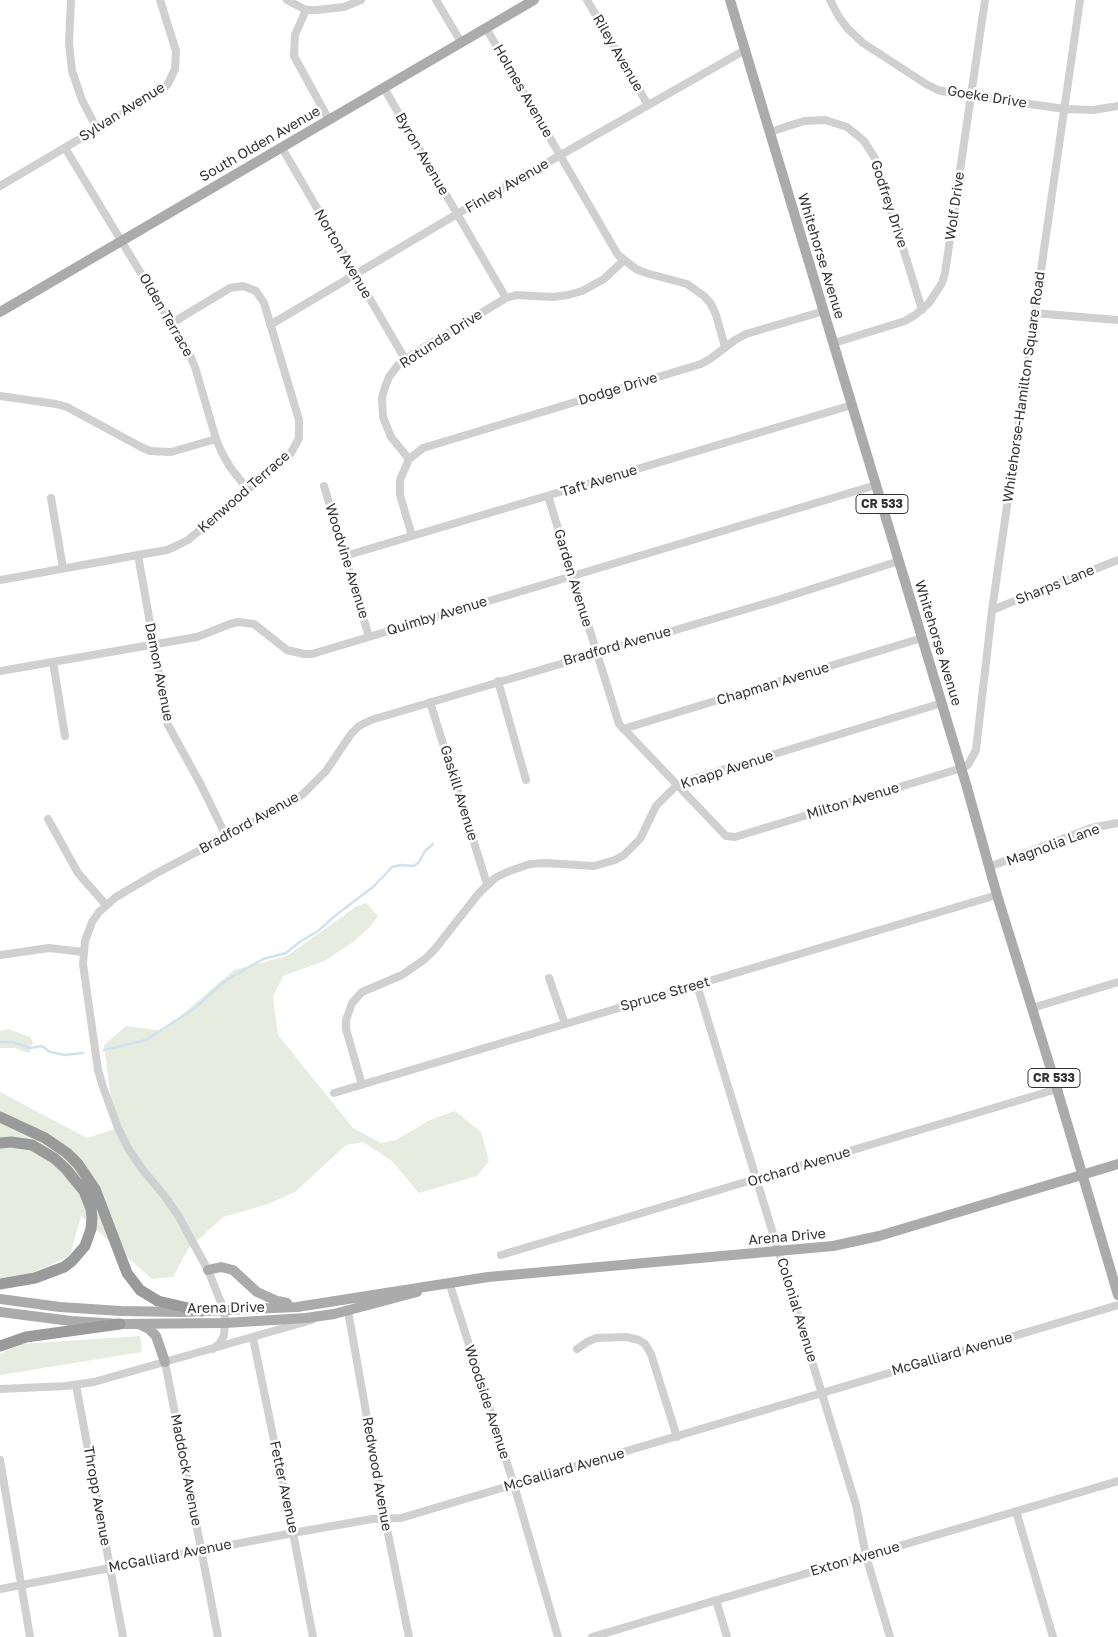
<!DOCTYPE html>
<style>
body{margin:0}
canvas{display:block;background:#fff}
</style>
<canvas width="1118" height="1637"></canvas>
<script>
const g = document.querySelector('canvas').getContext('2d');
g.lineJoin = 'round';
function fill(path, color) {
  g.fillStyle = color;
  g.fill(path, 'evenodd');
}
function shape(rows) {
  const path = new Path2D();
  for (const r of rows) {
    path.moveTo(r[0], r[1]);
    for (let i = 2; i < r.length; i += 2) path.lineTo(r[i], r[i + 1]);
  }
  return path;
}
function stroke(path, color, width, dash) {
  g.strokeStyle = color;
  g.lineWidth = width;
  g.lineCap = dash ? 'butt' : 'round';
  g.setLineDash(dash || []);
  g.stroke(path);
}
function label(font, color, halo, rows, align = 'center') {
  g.font = font + ' "Golos Text",sans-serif';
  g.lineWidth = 5;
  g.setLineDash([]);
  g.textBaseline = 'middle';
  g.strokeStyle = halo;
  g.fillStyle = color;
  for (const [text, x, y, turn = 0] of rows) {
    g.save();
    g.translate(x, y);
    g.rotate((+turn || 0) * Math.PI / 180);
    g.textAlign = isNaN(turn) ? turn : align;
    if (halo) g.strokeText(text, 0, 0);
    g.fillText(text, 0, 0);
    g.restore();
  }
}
fill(shape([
 [366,903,378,916,370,927,352,943,324,961,283,976,273,997,278,1035,353,1128,381,1143,396,1140,430,1120,455,1111,481,1132,489,1161,477,1176,419,1193,392,1161,363,1142,346,1145,295,1192,268,1204,223,1217,188,1249,173,1277,152,1279,81,1216,70,1256,22,1277,0,1278,0,1092,87,1138,115,1129,104,1045,126,1026,163,1031,234,970,287,956,357,906],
 [8,1029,30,1037,33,1042,29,1053,14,1048,0,1048,0,1031],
 [140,1336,142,1352,0,1375,0,1354,22,1344]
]), '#e6ecdf');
stroke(shape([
 [0,1042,13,1042,30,1048,42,1046,50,1052,65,1055,83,1053],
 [104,1050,146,1040,195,1008,225,981,263,959,286,953,301,941,318,931,336,915,373,887,392,867,401,865,414,866,419,862,425,851,433,844]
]), '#cfe2ee', 2.5);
stroke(shape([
 [71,0,69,43,72,71,82,100,97,129],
 [287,0,306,10,317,10,344,7,361,0],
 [436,0,461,42],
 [587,0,648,105],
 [830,0,839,17,848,29,863,43,926,84,938,90,951,93,1065,109,1093,110,1118,106],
 [306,10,295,35,294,56,329,120],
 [486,28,618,255,636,269,646,273,687,284,704,296,711,304,716,315,725,347],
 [384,88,506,298],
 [770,132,804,121,825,120,847,127,864,141,876,160,922,310],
 [65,148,188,351,195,367,216,439,222,453,230,467,248,490],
 [282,148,405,359],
 [0,186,161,91,168,84,175,69,176,51,160,0],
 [1034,313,1118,320],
 [270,325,457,214,745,50],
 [834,343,905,321,915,315,929,303,942,283,945,273,985,0],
 [0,396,56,404,67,407,141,447,150,451,171,452,216,439],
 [409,459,391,437,383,417,382,398,385,387,389,377,398,365,413,354,506,298,516,295,553,297,568,295,582,291,604,279,624,260],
 [324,486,369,637],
 [548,496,619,724,726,836,735,837,962,768,968,765,976,750,992,610,1080,0],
 [51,498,63,568],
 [412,536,400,495,400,480,409,459,423,448,701,364,710,359,735,340,746,334,824,311],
 [138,555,168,725,201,785,226,836],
 [345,556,852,405],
 [0,580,138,555,167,550,178,545,188,540,291,453,299,438,299,420,264,303,256,291,243,286,230,288,172,323],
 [992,610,1118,560],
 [53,662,65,736],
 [0,671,197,637,230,624,238,622,254,624,287,650,304,654,312,654,876,485],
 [498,681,526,780],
 [430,702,487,884],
 [623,729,922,638],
 [48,819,78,873,106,905],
 [989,867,1091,828,1118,823],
 [0,955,49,948,83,952],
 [549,978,565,1024],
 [697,985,856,1505,866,1556,890,1637],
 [1032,1008,1118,982],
 [362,1085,346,1029,346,1020,352,1003,362,992,402,975,425,959,435,949,479,893,495,878,507,872,530,864,544,863,594,866,615,860,624,855,640,839,656,806,676,786,686,781,942,703],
 [334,1093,997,895],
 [501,1255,1057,1089],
 [449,1282,514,1485,558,1637],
 [348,1311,385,1519,409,1637],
 [253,1338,293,1533,313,1637],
 [213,1349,220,1343,224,1335,225,1323,224,1310,208,1270,179,1217,166,1198,143,1170,129,1150,118,1128,103,1087,98,1070,83,964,85,941,92,922,99,912,116,897,155,874,291,802,303,794,326,771,351,734,359,726,371,720,777,600,899,561],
 [577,1349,587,1342,596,1338,626,1337,639,1340,645,1344,651,1354,677,1437],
 [165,1362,218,1637],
 [76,1385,123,1637],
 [0,1389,66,1386,94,1382,312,1320],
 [0,1460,30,1637],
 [1016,1511,1053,1637],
 [0,1589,293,1533,372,1519,401,1518,1118,1305],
 [716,1600,727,1637],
 [592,1637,1118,1481]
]), '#d0d0d0', 8);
stroke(shape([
 [730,0,966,784,997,895,1057,1089,1118,1295],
 [0,312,534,0],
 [208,1270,221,1267,233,1270,257,1292,277,1301,287,1303],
 [0,1299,60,1307,121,1311,181,1312,297,1307,488,1277,833,1246,879,1236,1118,1164],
 [0,1312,71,1321,120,1324,225,1323,306,1318,334,1314,417,1292],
 [139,1324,149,1329,156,1336,165,1362]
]), '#ababab', 10);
stroke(shape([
 [0,1117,45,1138,67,1153,78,1164,95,1189,127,1273,140,1290,158,1301,201,1311],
 [0,1143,11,1142,32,1145,54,1158,66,1169,84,1191,91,1209,92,1218,91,1229,85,1246,72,1261,64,1267,35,1278,0,1284],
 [0,1346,26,1337,120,1324]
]), '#9a9a9a', 11);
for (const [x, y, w] of [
 [882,504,52],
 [1054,1078,52]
]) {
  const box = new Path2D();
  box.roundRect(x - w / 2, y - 9.5, w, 19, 4);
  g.fillStyle = '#fff';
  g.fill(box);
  stroke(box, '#333', 1);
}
label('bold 12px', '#333', null, [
 ["CR 533",882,504],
 ["CR 533",1054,1078]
]);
label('14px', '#333', '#fff', [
 ["Riley Avenue",618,53,60],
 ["Holmes Avenue",523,91,60],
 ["Goeke Drive",987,97,9],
 ["Sylvan Avenue",122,112,-32],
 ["South Olden Avenue",260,144,-30],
 ["Byron Avenue",422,154,60],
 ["Finley Avenue",507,186,-30],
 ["Godfrey Drive",889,204,72],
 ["Wolf Drive",955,206,-82],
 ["Norton Avenue",343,254,60],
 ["Whitehorse Avenue",821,256,73],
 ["Olden Terrace",166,315,60],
 ["Rotunda Drive",441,339,-33],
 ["Whitehorse-Hamilton Square Road",1024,387,-82],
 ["Dodge Drive",618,389,-17],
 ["Taft Avenue",599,481,-17],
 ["Kenwood Terrace",244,492,-41],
 ["Woodvine Avenue",347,561,73],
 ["Garden Avenue",573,578,73],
 ["Sharps Lane",1055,585,-22],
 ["Quimby Avenue",437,616,-17],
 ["Whitehorse Avenue",938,643,73],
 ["Bradford Avenue",617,646,-16],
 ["Damon Avenue",159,672,79],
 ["Chapman Avenue",773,684,-17],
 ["Knapp Avenue",727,770,-18],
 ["Gaskill Avenue",459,793,73],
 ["Milton Avenue",853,801,-17],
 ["Bradford Avenue",249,823,-29],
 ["Magnolia Lane",1053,845,-20],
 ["Spruce Street",665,994,-16],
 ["Orchard Avenue",799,1167,-17],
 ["Arena Drive",787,1237,-5],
 ["Arena Drive",226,1308,-1],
 ["Colonial Avenue",797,1310,73],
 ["McGalliard Avenue",952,1354,-16],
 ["Woodside Avenue",487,1402,72],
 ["Maddock Avenue",186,1470,79],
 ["McGalliard Avenue",564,1470,-16],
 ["Redwood Avenue",377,1474,80],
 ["Fetter Avenue",284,1487,78],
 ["Thropp Avenue",97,1496,80],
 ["McGalliard Avenue",170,1556,-11],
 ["Exton Avenue",855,1559,-16]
]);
</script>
